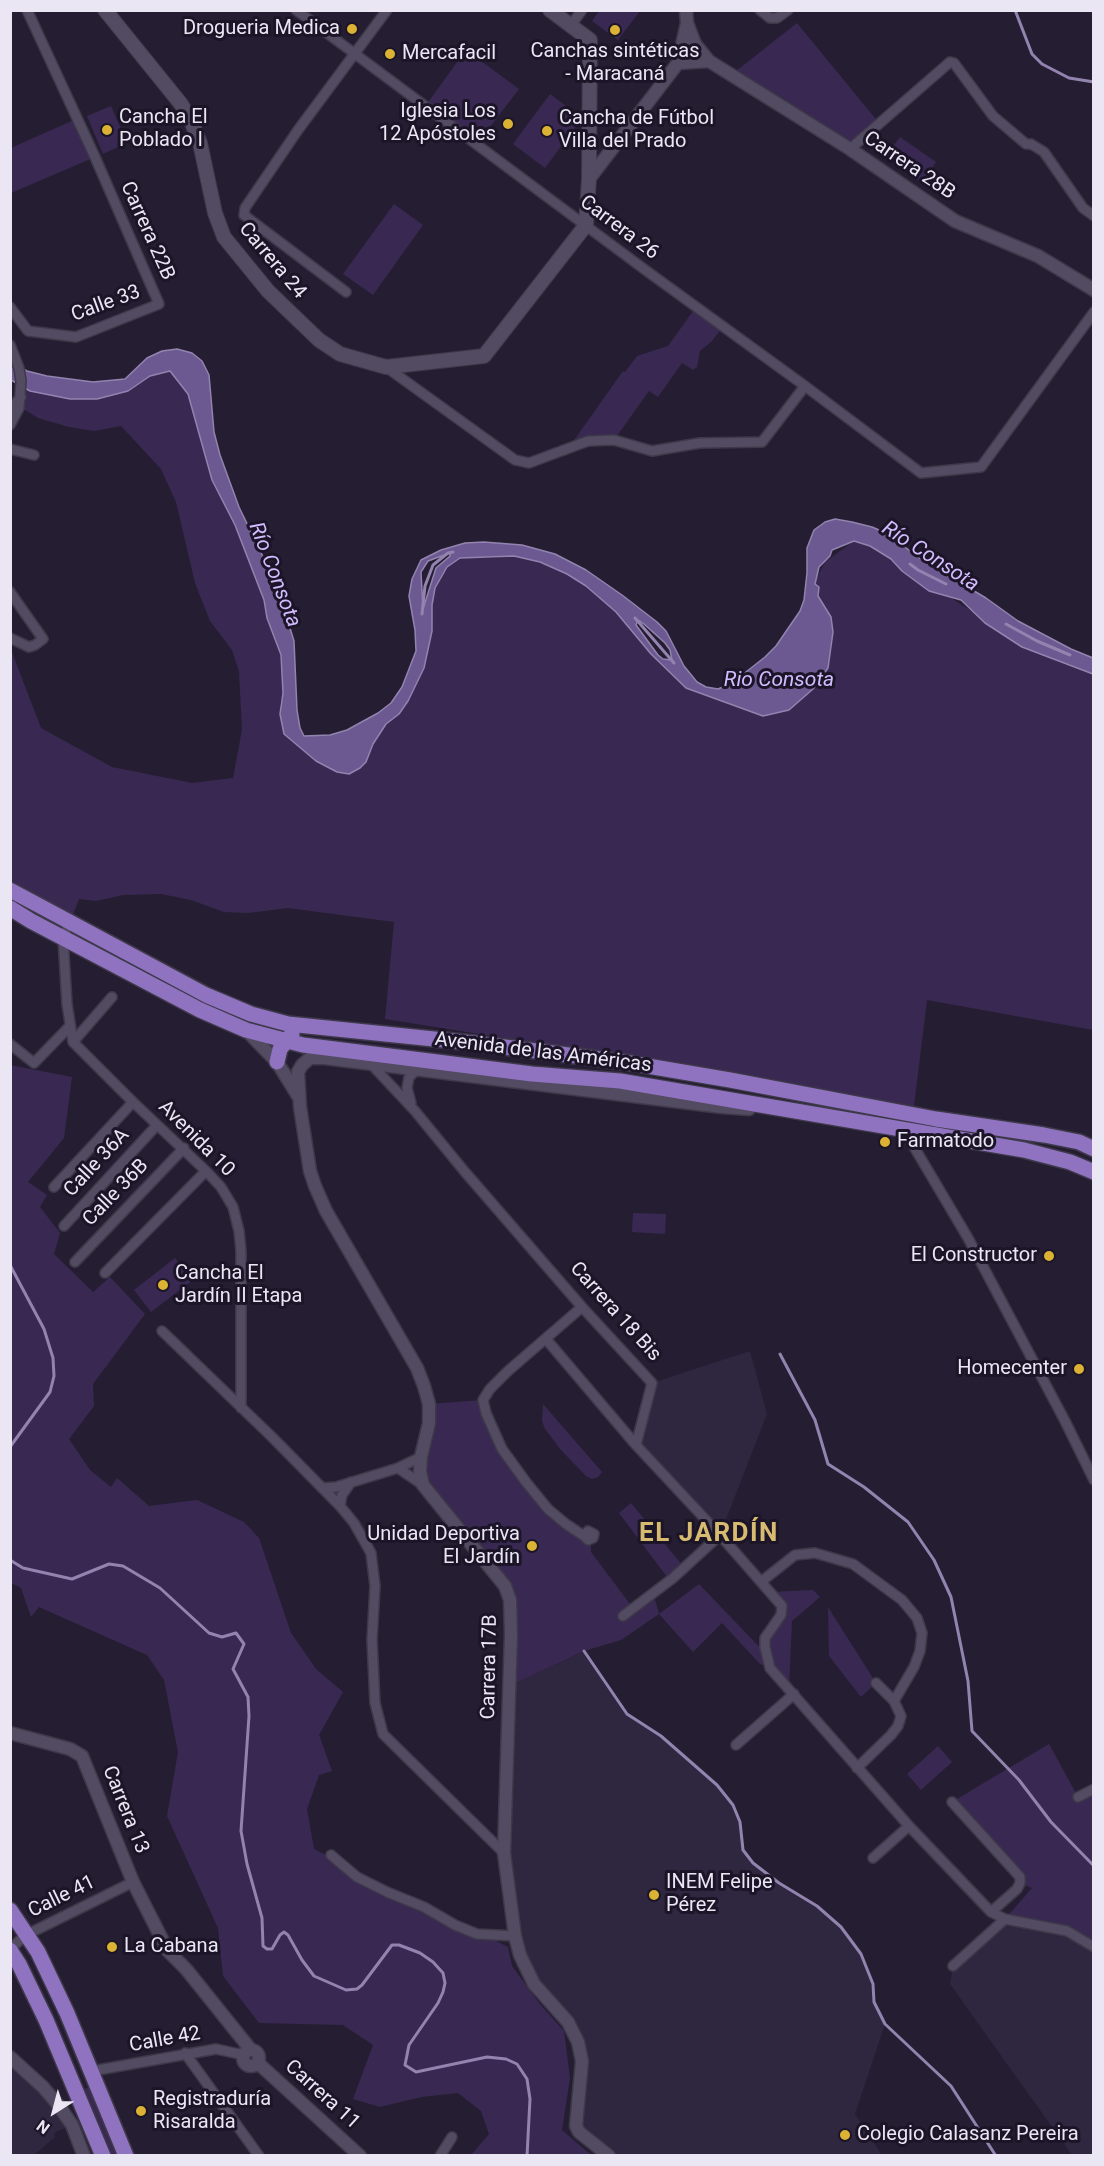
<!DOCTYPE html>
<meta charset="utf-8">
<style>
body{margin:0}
#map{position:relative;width:1104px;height:2166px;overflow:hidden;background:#251e32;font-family:Roboto,sans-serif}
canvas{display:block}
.frame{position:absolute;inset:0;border:12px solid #eae6f4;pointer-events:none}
.north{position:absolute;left:24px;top:2082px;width:60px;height:60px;-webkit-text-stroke:4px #1c1528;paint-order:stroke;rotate:216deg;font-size:16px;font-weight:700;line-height:24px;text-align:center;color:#eae6f4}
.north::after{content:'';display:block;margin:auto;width:21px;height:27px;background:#eae6f4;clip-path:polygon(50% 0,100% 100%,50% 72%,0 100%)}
</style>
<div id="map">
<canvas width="1104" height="2166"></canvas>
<div class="frame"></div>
<div class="north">N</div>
</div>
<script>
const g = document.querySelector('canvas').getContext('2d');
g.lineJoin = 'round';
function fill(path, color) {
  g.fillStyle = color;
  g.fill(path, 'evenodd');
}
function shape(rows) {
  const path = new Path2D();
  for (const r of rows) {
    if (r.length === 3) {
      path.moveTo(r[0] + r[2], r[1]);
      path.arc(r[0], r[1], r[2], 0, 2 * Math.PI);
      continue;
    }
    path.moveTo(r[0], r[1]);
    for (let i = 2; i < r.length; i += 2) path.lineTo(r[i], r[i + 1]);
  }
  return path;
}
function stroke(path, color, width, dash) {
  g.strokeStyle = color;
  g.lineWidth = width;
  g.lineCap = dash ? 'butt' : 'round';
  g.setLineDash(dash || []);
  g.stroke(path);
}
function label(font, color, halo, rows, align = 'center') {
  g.font = font + ' Roboto,sans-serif';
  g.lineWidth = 6;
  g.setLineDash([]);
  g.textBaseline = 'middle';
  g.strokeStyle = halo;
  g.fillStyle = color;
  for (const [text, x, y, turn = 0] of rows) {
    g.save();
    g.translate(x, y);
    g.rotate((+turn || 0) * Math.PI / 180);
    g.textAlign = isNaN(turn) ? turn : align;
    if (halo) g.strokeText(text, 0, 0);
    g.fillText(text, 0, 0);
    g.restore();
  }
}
fill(shape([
 [750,1351,767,1414,720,1535,636,1445,652,1383],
 [584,1651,627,1714,661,1736,717,1785,733,1805,740,1822,743,1850,753,1863,779,1883,817,1906,841,1927,861,1954,873,1984,874,2002,885,2024,855,2114,882,2155,609,2155,579,2132,578,2042,520,1955,507,1869,509,1686],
 [1005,1919,1067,1931,1093,1947,1093,2155,1072,2155,950,1984,953,1966],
 [10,2057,72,2125,54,2133,55,2137,34,2155,11,2155]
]), '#2f263f');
fill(shape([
 [599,11,599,10,640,11,618,40,592,21],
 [797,23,879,123,850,149,731,75],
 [466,50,519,89,477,144,426,105],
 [550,94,582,118,545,168,513,144],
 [111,106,127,143,103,154,87,116],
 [76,119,95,157,11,193,11,148],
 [900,137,936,162,922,183,885,157],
 [394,204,423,225,373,295,343,274],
 [696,307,723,327,711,342,700,351,697,367,693,370,682,363,658,397,649,391,614,440,570,446,623,371,625,372,637,356,668,346],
 [170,371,188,394,212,480,235,525,264,600,267,618,281,658,283,693,280,704,284,734,316,761,337,772,349,774,366,762,373,744,386,724,399,714,424,668,432,631,432,605,435,588,447,567,459,558,495,558,521,553,567,574,586,586,616,612,651,654,686,688,763,716,833,632,814,584,825,562,854,541,870,546,973,612,1093,669,1093,1030,927,1000,913,1114,611,1055,385,1019,394,922,288,908,248,913,224,912,191,900,161,894,123,895,96,901,79,899,73,915,52,905,11,880,10,647,41,728,112,767,192,783,233,778,242,730,239,671,232,650,210,621,195,583,176,502,161,469,121,426,94,431,69,427,38,418,22,408,25,388,30,391,128,391,150,376],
 [10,1065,72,1077,64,1138,28,1182,47,1195,40,1207,60,1233,54,1254,93,1292,110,1277,145,1314,93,1384,94,1406,69,1439,90,1470,111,1487,117,1478,149,1506,197,1500,244,1522,259,1538,291,1633,316,1669,343,1692,319,1735,332,1771,319,1775,307,1809,314,1849,508,1947,512,1966,539,2003,564,2031,570,2078,562,2130,591,2155,471,2155,489,2134,481,2111,458,2093,421,2097,380,2107,353,2099,373,2045,343,2025,259,2023,223,1976,218,1928,167,1816,178,1752,164,1680,147,1655,39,1607,31,1617,21,1588,11,1583],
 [633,1213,666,1214,665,1234,632,1232],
 [175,1258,193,1280,151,1312,134,1290],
 [483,1400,502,1449,548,1509,591,1540,591,1552,630,1604,652,1589,659,1614,699,1584,768,1656,765,1647,781,1615,771,1592,813,1590,820,1597,792,1621,789,1688,771,1668,760,1664,722,1623,693,1652,659,1614,621,1640,584,1651,509,1686,510,1600,423,1485,429,1404],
 [543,1404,602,1472,598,1477,592,1479,586,1476,561,1450,545,1429,542,1421],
 [631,1503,683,1566,667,1577,619,1513],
 [828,1607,876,1683,861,1697,829,1656],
 [1049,1744,1078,1797,1093,1789,1093,1947,1071,1934,1005,1919,1032,1888,1020,1883,952,1802],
 [938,1746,952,1762,921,1790,907,1774],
 [92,2086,120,2155,109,2155,82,2090]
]), '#392952');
const water = shape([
 [177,349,192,353,202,361,209,375,214,432,220,455,239,507,268,567,278,598,290,628,294,641,297,710,300,728,304,736,330,735,347,730,378,713,391,703,402,687,416,651,415,630,409,596,412,579,421,560,441,550,465,543,484,542,522,545,555,554,586,570,622,595,657,622,666,631,684,666,697,682,706,687,718,689,732,683,765,657,776,646,800,611,804,600,807,573,807,548,814,530,825,522,835,519,852,522,872,527,886,533,925,562,986,598,1018,621,1071,649,1093,658,1093,674,1022,647,985,623,961,600,929,591,902,571,891,559,870,546,854,541,832,550,830,556,819,567,815,584,819,587,818,596,831,617,833,632,828,668,813,689,789,710,763,716,686,688,651,654,616,612,586,586,567,574,540,562,514,556,460,558,447,567,435,588,432,605,432,631,424,668,408,701,399,714,386,724,373,744,366,762,360,768,349,774,337,772,316,761,284,734,280,714,283,693,281,655,267,618,264,600,235,525,212,480,188,394,170,371,150,376,128,391,97,399,70,399,30,391,11,380,10,361,27,371,47,376,93,382,125,379,147,358,162,351,177,349],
 [450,553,450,556,436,568,423,609,421,572,428,561,450,553],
 [638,620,644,624,665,643,670,650,672,660,663,659,658,655,636,625,638,620]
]);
fill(water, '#6d5991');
stroke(water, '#9283af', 1.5);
stroke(shape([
 [1015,10,1032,54,1042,64,1069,78,1094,82],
 [910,564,918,570,946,584],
 [422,614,425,586,433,565,448,553,453,552],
 [635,618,674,663],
 [1006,624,1037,641,1070,655],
 [10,1265,44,1329,53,1358,54,1376,50,1392,10,1447],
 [780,1354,815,1420,828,1464,864,1487,908,1522,934,1560,951,1597,968,1681,972,1731,1019,1780,1051,1822,1094,1866],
 [10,1560,23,1568,72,1579,109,1564,123,1566,160,1588,209,1633,222,1637,236,1633,244,1644,233,1669,248,1697,249,1716,241,1831,247,1864,262,1918,263,1946,267,1949,272,1949,280,1935,284,1932,288,1935,302,1960,314,1976,346,1990,357,1989,362,1985,392,1945,399,1945,420,1953,433,1962,443,1973,445,1983,443,1992,438,2003,409,2045,405,2065,416,2072,487,2057,506,2059,517,2064,527,2079,530,2099,527,2156],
 [584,1651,627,1714,661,1736,717,1785,733,1805,740,1822,743,1850,753,1863,779,1883,817,1906,841,1927,861,1954,873,1984,874,2002,885,2024,951,2086,996,2156]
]), '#9283af', 3);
const minor = shape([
 [296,10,644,269,805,386,921,473,981,467,1094,312],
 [760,10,770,18,777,18,788,10],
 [571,25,582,10],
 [850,149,950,62,954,63,993,116,1026,144,1031,144,1044,152,1083,208,1094,216],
 [346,292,244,215,245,208,298,130,387,10],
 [10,307,28,331,76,337,159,304,95,157,27,10],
 [10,345,19,368,21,381,19,408,10,425],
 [386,367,515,460,529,463,588,441,614,440,652,451,700,443,762,442,805,386],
 [10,409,21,397],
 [10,449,34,455],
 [10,592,43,639,35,645,29,647,10,638],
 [69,923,63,938,67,1004,73,1042,133,1102,206,1171,221,1187,233,1207,239,1231,241,1251,241,1408],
 [73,1042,112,997],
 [10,1044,34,1063,70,1026],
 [370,1063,415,1111,465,1172,582,1307,652,1383,636,1445,720,1535,782,1606,781,1615,765,1638,765,1647,770,1668,909,1826,991,1912,1005,1919,1067,1931,1094,1947],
 [411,1103,407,1088,409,1077,419,1068],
 [904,1130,968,1238,1065,1421,1094,1480],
 [54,1187,133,1102],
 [64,1226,157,1125],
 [75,1262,184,1148],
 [105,1273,206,1171],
 [582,1307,508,1371,490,1389,483,1400,486,1413,502,1449,526,1482,548,1509,566,1524,584,1536,588,1540,593,1538,594,1534,588,1531,584,1536],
 [162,1331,272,1437,340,1506,354,1523,371,1553,375,1586,372,1640,375,1703,383,1734,504,1853],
 [546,1339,636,1445],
 [398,1468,423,1485],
 [322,1488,336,1487,398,1468,421,1457],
 [340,1506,342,1495,351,1482],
 [762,1581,795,1555,815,1553,853,1564,902,1600,917,1618,922,1633,920,1651,914,1667,894,1701],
 [623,1616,673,1578,720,1535],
 [736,1745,794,1694],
 [857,1768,891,1735,898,1726,901,1716,894,1701,876,1683],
 [1078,1797,1094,1789],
 [952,1802,1020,1877,1020,1883,1017,1889,991,1912],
 [331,1855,357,1877,387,1892,424,1907,455,1925,477,1934,515,1936],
 [873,1858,909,1826],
 [10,1949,26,1935,133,1882],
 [953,1966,1005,1919],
 [185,2053,259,2156],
 [92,2071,216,2049,244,2055],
 [440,2156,452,2137]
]);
const tertiary = shape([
 [687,23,695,44,709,61,850,149,955,221,1038,256,1094,290],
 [678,63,709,61],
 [589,179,678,63,687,23,686,10],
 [246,1030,277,1062,298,1096],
 [10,1733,70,1749,82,1756,133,1882,168,1951,186,1969,251,2050],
 [251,2058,8],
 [10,2057,43,2087,59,2106,72,2125,84,2156],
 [258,2063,360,2156],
 [609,2156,579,2132,576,2126,582,2061,578,2042,568,2022,534,1984,520,1955,515,1936,504,1853,511,1634,510,1600,505,1586,423,1485,420,1471,421,1457,429,1423,429,1404,424,1386,417,1368,326,1211,315,1186,310,1171,300,1107,298,1072,302,1065,310,1058,324,1058,722,1107,749,1109]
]);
const secondary = shape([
 [105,10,181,104,192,123,200,143,215,213,224,237,268,291,319,340,340,354,386,367,484,356,586,225,589,179,590,40,550,10]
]);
const primary = shape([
 [10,890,206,995,251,1014,288,1024,473,1043,624,1062,730,1080,936,1119,1044,1135,1079,1142,1094,1149],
 [10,908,31,921,200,1010,246,1030,303,1045,532,1074,620,1081,1024,1150,1070,1162,1094,1172],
 [277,1062,280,1049,292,1034],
 [10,1910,38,1952,67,2013,126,2156],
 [10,1950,19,1964,46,2020,103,2156]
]);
stroke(minor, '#3e3949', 12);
stroke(tertiary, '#3e3949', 15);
stroke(secondary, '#3e3949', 16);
stroke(primary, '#3e3949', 18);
stroke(minor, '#524b61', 9);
stroke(tertiary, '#524b61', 12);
stroke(secondary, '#524b61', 14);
stroke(primary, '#8f72c0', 15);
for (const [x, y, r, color] of [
 [352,29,6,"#dbb233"],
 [615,30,6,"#dbb233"],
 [390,54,6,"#dbb233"],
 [508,124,6,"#dbb233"],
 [107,130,6,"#dbb233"],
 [547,131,6,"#dbb233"],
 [885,1142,6,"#dbb233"],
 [1049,1256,6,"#dbb233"],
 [163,1285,6,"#dbb233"],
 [1079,1369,6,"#dbb233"],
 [532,1546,6,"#dbb233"],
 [654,1895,6,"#dbb233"],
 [112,1947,6,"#dbb233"],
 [141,2111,6,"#dbb233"],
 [845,2135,6,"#dbb233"]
]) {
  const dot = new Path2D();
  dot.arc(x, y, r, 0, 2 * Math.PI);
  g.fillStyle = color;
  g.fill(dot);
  stroke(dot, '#1c1528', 2);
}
label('20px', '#eae6f4', '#1c1528', [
 ["Drogueria Medica",340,29,"right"],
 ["Canchas sintéticas",615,52,"center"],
 ["- Maracaná",615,75,"center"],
 ["Mercafacil",402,54],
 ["Iglesia Los",496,112,"right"],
 ["12 Apóstoles",496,135,"right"],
 ["Cancha El",119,118],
 ["Poblado I",119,141],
 ["Cancha de Fútbol",559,119],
 ["Villa del Prado",559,142],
 ["Farmatodo",897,1142],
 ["El Constructor",1037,1256,"right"],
 ["Cancha El",175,1274],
 ["Jardín II Etapa",175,1297],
 ["Homecenter",1067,1369,"right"],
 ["Unidad Deportiva",520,1535,"right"],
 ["El Jardín",520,1558,"right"],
 ["INEM Felipe",666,1883],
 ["Pérez",666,1906],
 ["La Cabana",124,1947],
 ["Registraduría",153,2100],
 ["Risaralda",153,2123],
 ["Colegio Calasanz Pereira",857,2135]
], 'left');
label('20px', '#eae6f4', '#1c1528', [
 ["Carrera 28B",909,166,34],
 ["Carrera 26",619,228,37],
 ["Carrera 22B",147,231,66],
 ["Carrera 24",272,261,50],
 ["Calle 33",106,304,-20],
 ["Avenida de las Américas",543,1053,7],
 ["Avenida 10",196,1139,45],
 ["Calle 36A",97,1163,-47],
 ["Calle 36B",116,1193,-46],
 ["Carrera 18 Bis",615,1312,48],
 ["Carrera 17B",490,1667,-89],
 ["Carrera 13",125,1810,68],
 ["Calle 41",62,1897,-26],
 ["Calle 42",165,2040,-10],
 ["Carrera 11",322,2095,42]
]);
label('italic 21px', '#d2bbff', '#1c1528', [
 ["Río Consota",930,557,33],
 ["Río Consota",274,575,69],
 ["Rio Consota",779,681]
]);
g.letterSpacing = '1.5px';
label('bold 26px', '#d7bb70', '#1c1528', [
 ["EL JARDÍN",709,1534]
]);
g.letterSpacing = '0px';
</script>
